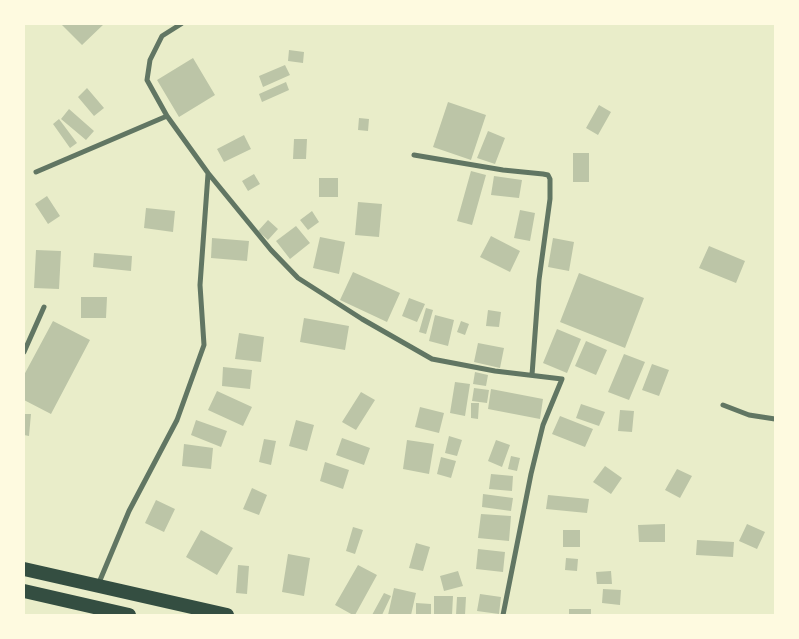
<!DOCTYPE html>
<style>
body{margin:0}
#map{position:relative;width:799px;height:639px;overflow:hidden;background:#e9edc9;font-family:"Public Sans",sans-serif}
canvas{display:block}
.frame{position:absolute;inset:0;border:25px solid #fefae0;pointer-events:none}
</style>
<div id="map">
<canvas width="799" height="639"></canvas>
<div class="frame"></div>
</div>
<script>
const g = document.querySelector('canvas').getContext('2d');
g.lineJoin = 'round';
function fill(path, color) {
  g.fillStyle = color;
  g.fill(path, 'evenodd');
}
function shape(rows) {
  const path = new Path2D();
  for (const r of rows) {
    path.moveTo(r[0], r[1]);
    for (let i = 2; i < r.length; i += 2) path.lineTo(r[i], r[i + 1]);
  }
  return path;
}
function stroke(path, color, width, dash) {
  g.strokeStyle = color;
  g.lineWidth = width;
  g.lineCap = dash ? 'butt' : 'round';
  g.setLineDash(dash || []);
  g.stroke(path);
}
fill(shape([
 [64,24,104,24,82,45,62,25],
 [289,50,304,52,303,63,288,61],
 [193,58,215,95,179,117,157,80],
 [285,65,290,75,263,87,259,76],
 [286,82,289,90,262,102,259,94],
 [87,88,104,108,94,116,78,97],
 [448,102,486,115,471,160,433,147],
 [599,105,611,112,598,135,586,128],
 [69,109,94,131,86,140,61,119],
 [359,118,369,119,368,131,358,130],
 [59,119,77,143,70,148,53,124],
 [488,131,505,138,495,164,477,158],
 [244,135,251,149,224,162,217,149],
 [294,139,307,139,306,159,293,159],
 [573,153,589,153,589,182,573,182],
 [471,171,486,175,472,225,457,221],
 [254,174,260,184,248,191,242,181],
 [494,176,522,180,519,198,491,195],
 [319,178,338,178,338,197,319,197],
 [47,196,60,216,48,224,35,204],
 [358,202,382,204,379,237,355,235],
 [146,208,175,211,173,232,144,228],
 [520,210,535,213,530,241,514,238],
 [312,211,319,222,308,230,300,220],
 [268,220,278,229,268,240,258,231],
 [296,226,310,243,290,259,276,241],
 [491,236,520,251,510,272,480,257],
 [320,237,345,242,339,274,313,268],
 [212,238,249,241,247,261,211,258],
 [553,238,574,242,569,271,548,267],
 [709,246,745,261,736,283,699,268],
 [36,250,61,251,59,289,34,288],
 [94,253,132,256,131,271,93,267],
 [353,272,400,293,387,322,340,300],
 [579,273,644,298,625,348,560,322],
 [81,297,107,297,106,318,81,318],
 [409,298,425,304,417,322,402,316],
 [426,308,433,310,426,334,419,332],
 [488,310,501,312,499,327,486,326],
 [435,315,454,320,448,346,429,341],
 [304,318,349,326,345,350,300,342],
 [53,321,90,340,51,414,24,400,24,375],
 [461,321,469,324,465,335,457,332],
 [557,329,581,339,567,373,543,363],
 [239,333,264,337,261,362,235,359],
 [586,341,607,350,596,375,575,366],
 [478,343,504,348,500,368,474,362],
 [624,354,645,362,629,400,608,392],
 [652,364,669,370,659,396,642,390],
 [223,367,252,370,250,389,222,386],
 [475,372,488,375,486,386,473,384],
 [455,382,470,384,465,416,450,413],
 [474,388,489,390,487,403,472,401],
 [491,389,543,399,540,419,488,409],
 [217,391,252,407,243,426,208,410],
 [361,392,375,400,356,430,342,422],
 [471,403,479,403,478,419,471,418],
 [581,404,605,412,599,426,576,418],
 [420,407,444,413,439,433,415,427],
 [620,410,634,411,632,432,618,431],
 [24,414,31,414,29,436,24,435],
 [560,416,593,429,585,447,552,434],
 [196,420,227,431,221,447,191,435],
 [296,420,314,425,307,451,289,446],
 [449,436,462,440,457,456,445,453],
 [342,438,370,448,364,465,336,455],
 [264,439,276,441,271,465,259,462],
 [407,440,434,444,429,474,403,469],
 [496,440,510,445,502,467,488,461],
 [184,444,213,448,211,469,182,466],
 [511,456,520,458,517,471,508,469],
 [441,457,456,461,451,478,437,474],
 [325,462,349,470,343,489,320,481],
 [605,466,622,478,611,494,593,482],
 [677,469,692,476,680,498,665,490],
 [491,474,513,476,512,491,489,489],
 [252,488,267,495,259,515,243,509],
 [483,494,513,498,511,511,482,507],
 [548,495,589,499,587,513,546,509],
 [156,500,175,509,164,532,145,523],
 [481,514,511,516,509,541,478,538],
 [665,524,665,542,639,542,638,525],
 [747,524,765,532,757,549,739,541],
 [353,527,363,530,355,554,346,551],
 [201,530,233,548,217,575,186,557],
 [563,530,580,530,580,547,563,547],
 [697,540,734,542,733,557,696,555],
 [416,543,430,547,423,571,409,568],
 [478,549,505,552,503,572,476,569],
 [288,554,310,558,304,596,282,592],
 [566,558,578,559,577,571,565,570],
 [238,565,249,566,247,594,236,593],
 [358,565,377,575,355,615,353,615,335,605],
 [458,571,463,586,444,591,440,576],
 [611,571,612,584,597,584,596,572],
 [394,588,416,593,411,615,388,615],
 [603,589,621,590,620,605,602,603],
 [384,593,391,596,382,615,372,615],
 [480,594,501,597,499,614,477,611],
 [434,596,453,596,452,615,434,615],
 [457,597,466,597,465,615,456,615],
 [416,603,431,604,431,615,416,615],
 [569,609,591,609,591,615,569,615]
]), '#bcc5a7');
stroke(shape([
 [181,24,162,36,150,60,147,80,167,116,208,173,271,250,298,278,362,319,432,359,495,371,562,379,543,425,531,474,503,615],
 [414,155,503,170,543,174,548,175,550,179,550,199,539,280,532,375],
 [36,172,167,116],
 [24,352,44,307],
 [723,405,749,415,775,419],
 [98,585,129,511,177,420,204,345,200,285,208,174]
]), '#617663', 5);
stroke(shape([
 [24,569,227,615],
 [24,591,129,615]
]), '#344e41', 14);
</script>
